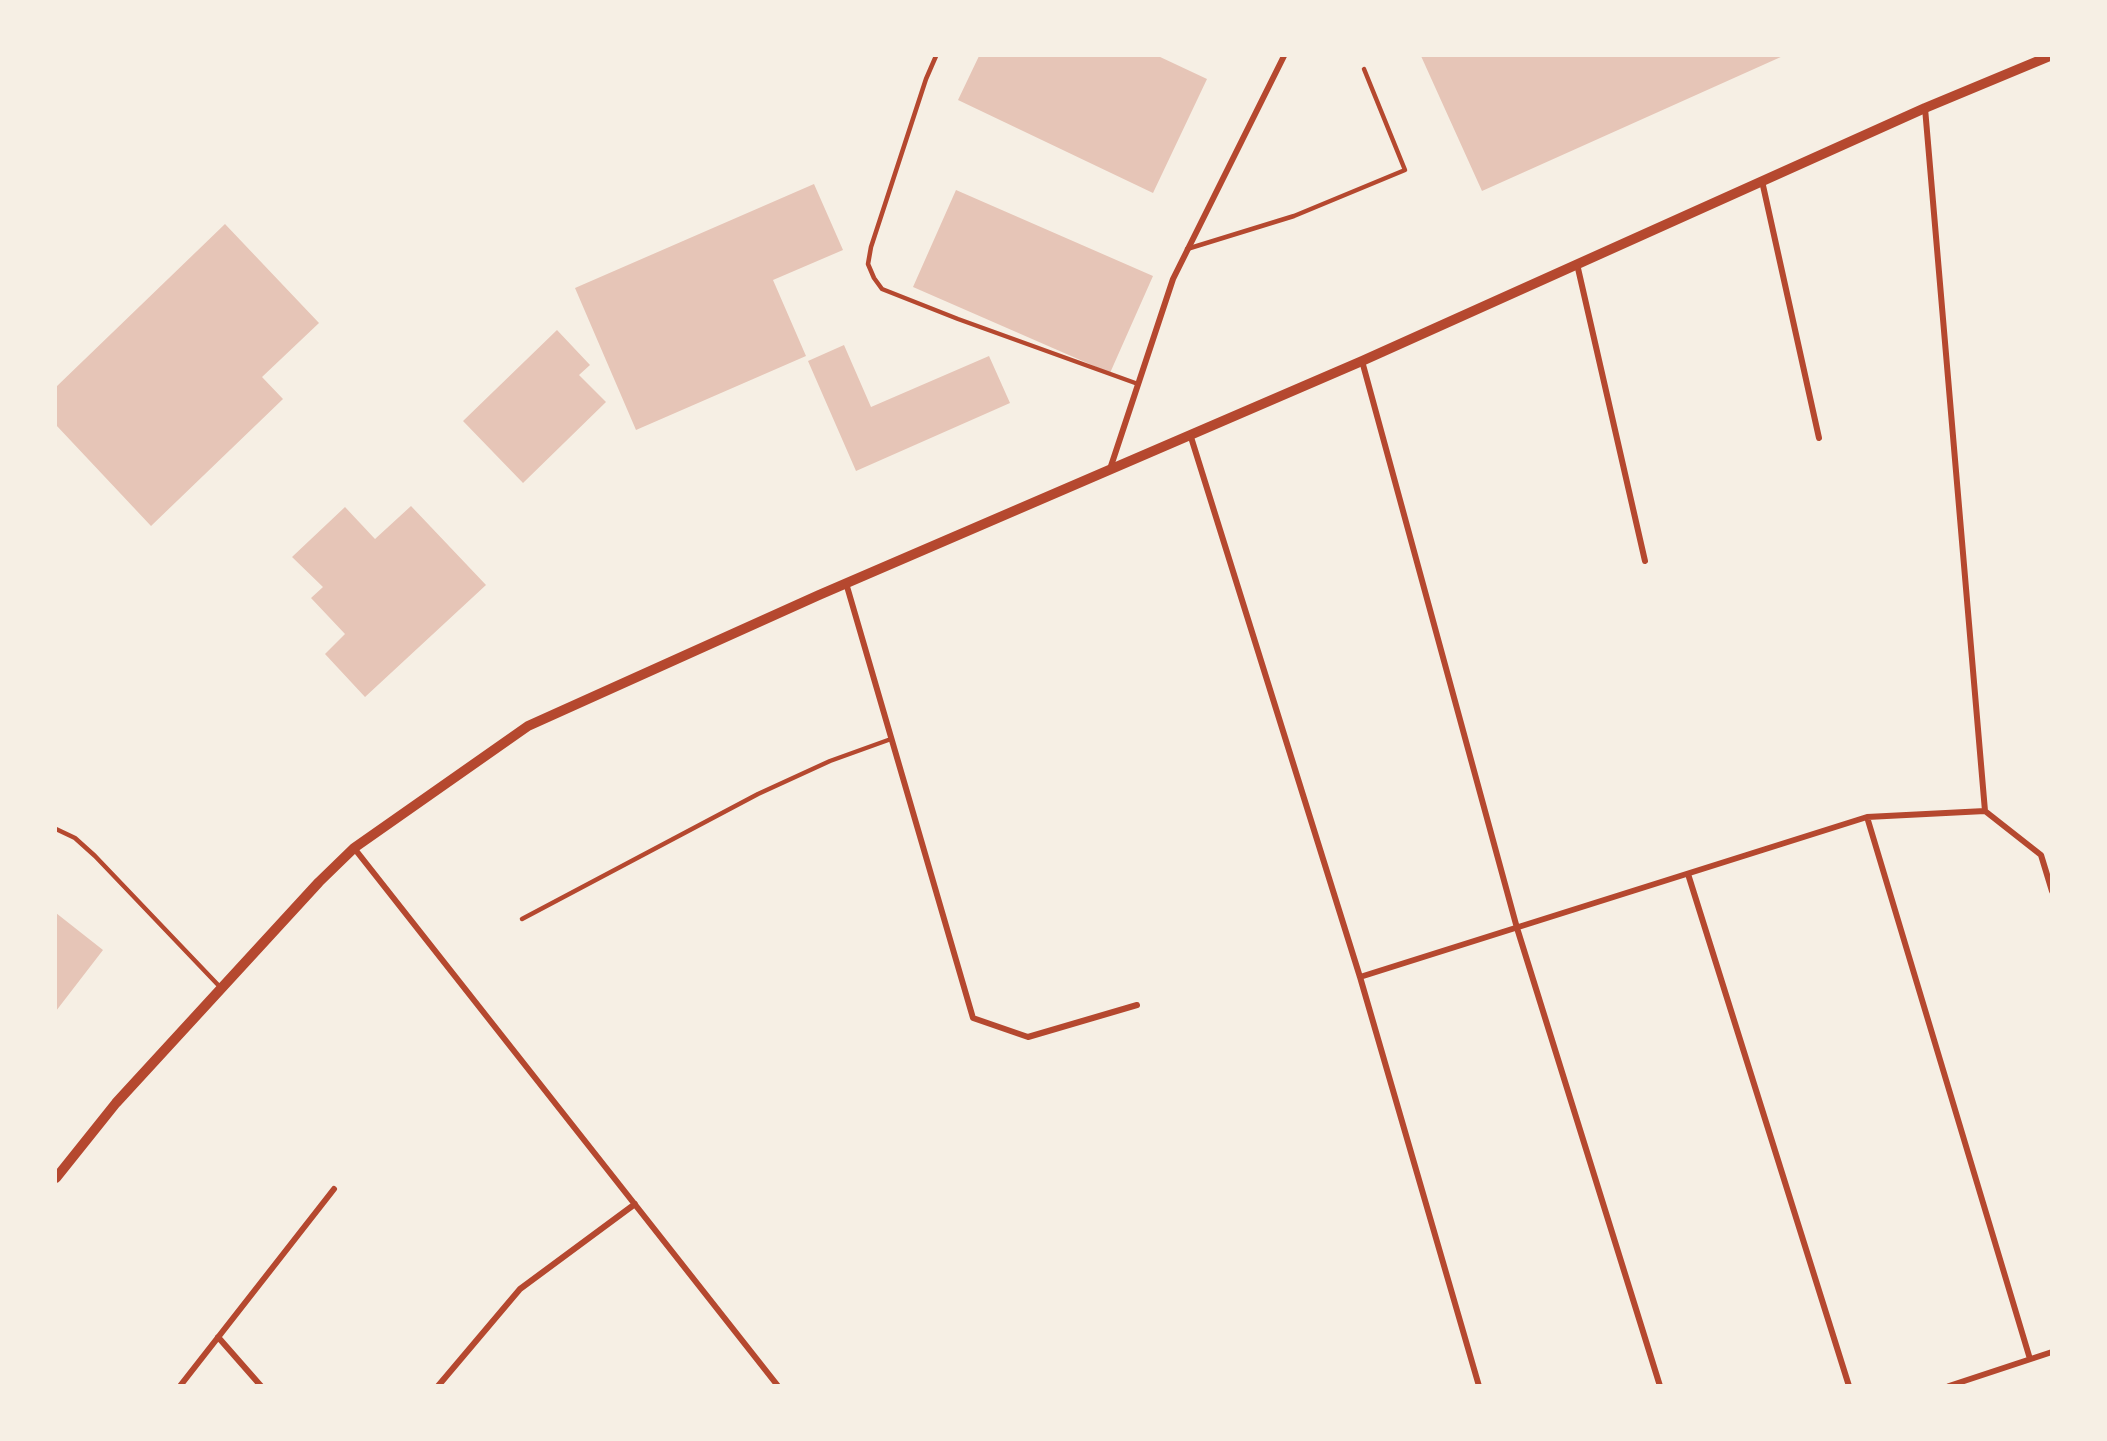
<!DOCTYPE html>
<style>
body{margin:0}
#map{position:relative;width:2107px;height:1441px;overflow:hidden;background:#f6efe4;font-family:Barlow,sans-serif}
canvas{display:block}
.frame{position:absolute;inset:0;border:57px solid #f6efe4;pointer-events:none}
</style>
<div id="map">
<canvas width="2107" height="1441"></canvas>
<div class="frame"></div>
</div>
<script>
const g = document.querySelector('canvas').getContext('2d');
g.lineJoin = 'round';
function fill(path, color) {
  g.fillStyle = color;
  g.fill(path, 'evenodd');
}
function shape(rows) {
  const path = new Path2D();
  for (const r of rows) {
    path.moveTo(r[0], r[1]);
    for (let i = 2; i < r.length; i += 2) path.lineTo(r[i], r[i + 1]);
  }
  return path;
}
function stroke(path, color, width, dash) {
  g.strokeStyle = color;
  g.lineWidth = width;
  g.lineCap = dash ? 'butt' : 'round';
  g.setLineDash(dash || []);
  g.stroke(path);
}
fill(shape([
 [979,56,1158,56,1207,79,1153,193,958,100],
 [1421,56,1783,56,1482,191],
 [814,184,843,250,773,280,806,356,636,430,575,288],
 [956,190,1153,276,1110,373,913,287],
 [225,224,319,323,262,377,283,399,151,526,56,425,56,387],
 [557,330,590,365,579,375,606,402,523,483,463,421],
 [844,345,871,407,989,356,1010,403,856,471,808,361],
 [411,506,486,585,365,697,325,654,345,634,311,598,323,587,292,557,345,507,375,539],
 [56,913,103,950,56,1011]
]), '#e6c5b7');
stroke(shape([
 [936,56,926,79,871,247,868,264,874,278,882,289,958,319,1138,384],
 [1187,249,1294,216,1405,170,1364,69],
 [56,829,75,838,95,856,221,988],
 [522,919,758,794,830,761,891,739]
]), '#b5482f', 4.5);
stroke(shape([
 [1925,108,1985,811,2041,855,2052,891],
 [1762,181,1819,438],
 [1577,264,1645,561],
 [1362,361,1517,928,1660,1386],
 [1190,434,1360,977,1479,1386],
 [1110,469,1173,279,1284,56],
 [846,583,973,1018,1028,1037,1137,1005],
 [1867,817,2030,1359],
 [354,848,778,1386],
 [1688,874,1849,1386],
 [1360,977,1867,817,1985,811],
 [218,1337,261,1386],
 [180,1386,334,1189],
 [438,1386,520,1289,635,1204],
 [1949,1386,2052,1352]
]), '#b5482f', 6);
stroke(shape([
 [56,1178,116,1103,319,882,354,848,528,726,819,595,1362,361,1925,108,2050,56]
]), '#b5482f', 10);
</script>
